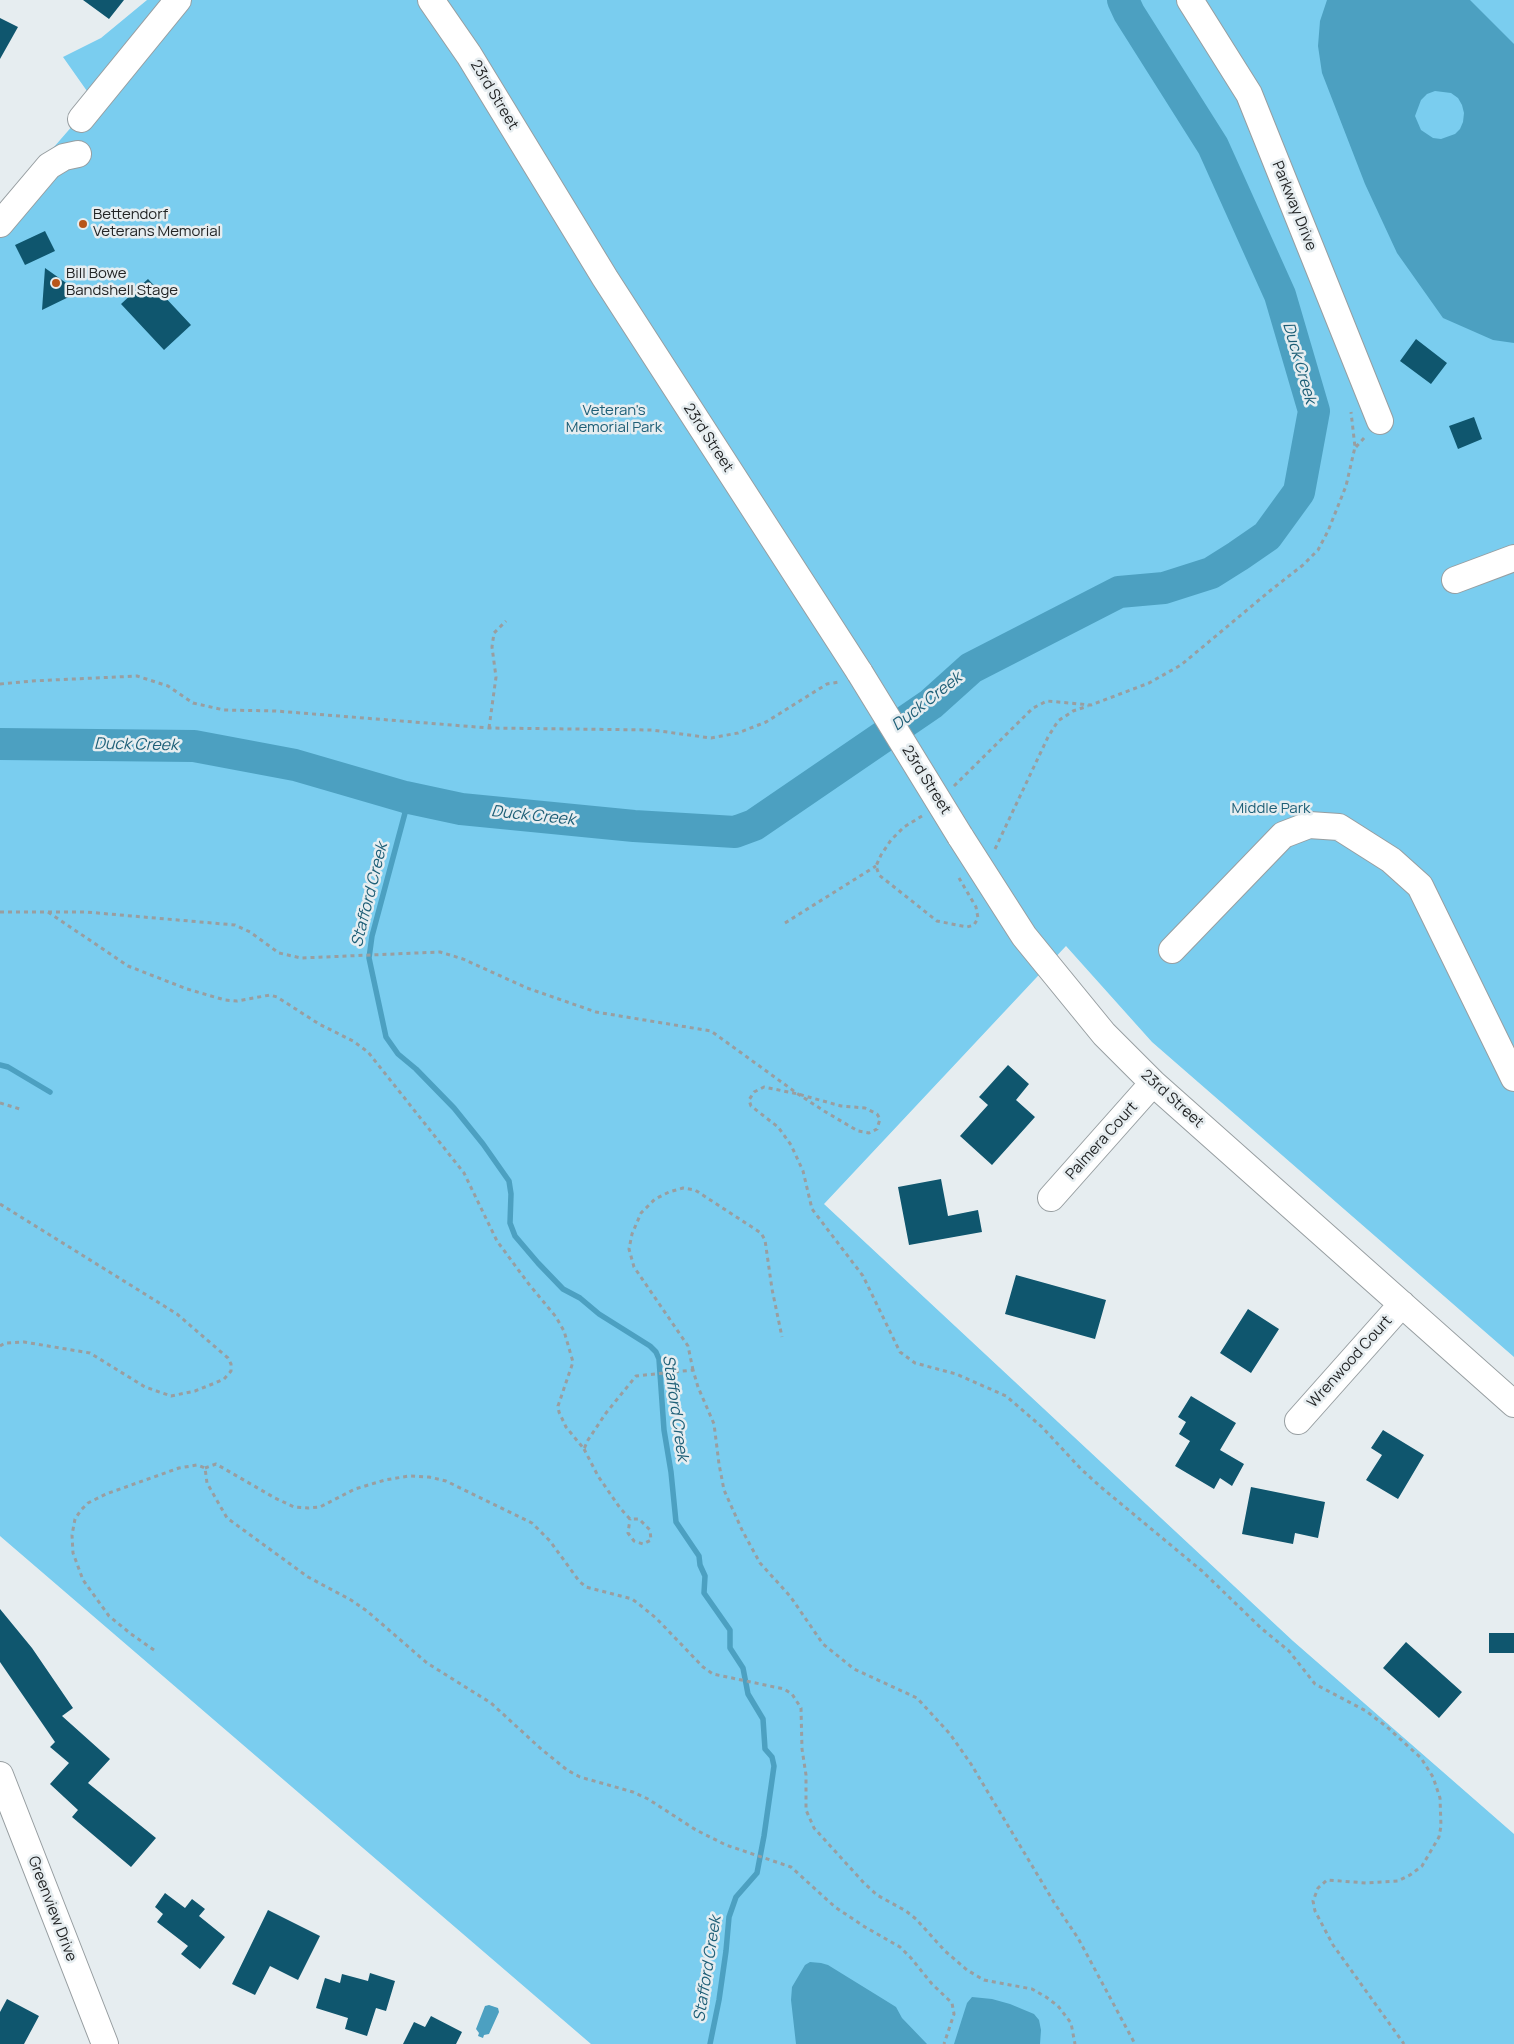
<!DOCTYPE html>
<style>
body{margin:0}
canvas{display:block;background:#e6edf0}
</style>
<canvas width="1514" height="2044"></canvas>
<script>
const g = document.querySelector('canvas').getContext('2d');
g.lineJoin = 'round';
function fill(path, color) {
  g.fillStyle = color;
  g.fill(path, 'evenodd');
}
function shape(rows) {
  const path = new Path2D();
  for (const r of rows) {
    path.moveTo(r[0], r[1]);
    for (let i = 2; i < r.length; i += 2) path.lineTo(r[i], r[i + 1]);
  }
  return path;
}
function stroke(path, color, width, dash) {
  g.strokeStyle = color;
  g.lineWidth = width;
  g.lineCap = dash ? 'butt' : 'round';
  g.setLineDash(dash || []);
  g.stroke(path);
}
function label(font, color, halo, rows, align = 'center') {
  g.font = font + ' Manrope,sans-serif';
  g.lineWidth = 5;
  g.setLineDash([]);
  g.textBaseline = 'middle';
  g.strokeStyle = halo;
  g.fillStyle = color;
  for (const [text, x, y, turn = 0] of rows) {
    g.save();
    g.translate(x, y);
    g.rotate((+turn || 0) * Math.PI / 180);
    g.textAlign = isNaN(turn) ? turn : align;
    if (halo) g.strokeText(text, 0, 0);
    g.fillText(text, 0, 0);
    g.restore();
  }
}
fill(shape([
 [147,0,1514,0,1514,1357,1152,1042,1066,946,824,1204,1293,1641,1514,1834,1514,2044,591,2044,0,1536,0,209,94,101,63,57,101,38]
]), '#7acdef');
fill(shape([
 [1327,0,1470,0,1514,44,1514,343,1493,340,1443,318,1397,253,1365,184,1322,73,1318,46,1320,21],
 [1435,91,1451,93,1458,98,1462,105,1464,113,1463,122,1460,129,1455,134,1441,139,1433,138,1421,130,1415,116,1421,100,1427,94],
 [810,1962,821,1963,828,1965,888,2002,896,2007,902,2018,927,2044,796,2044,791,2000,792,1987,805,1965],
 [972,1997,992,1999,1010,2004,1034,2014,1039,2020,1041,2030,1040,2044,954,2044,967,2003],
 [489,2005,498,2008,499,2012,489,2034,484,2035,483,2038,478,2036,479,2033,476,2029,485,2006]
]), '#4ca0c1');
stroke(shape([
 [405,797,405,813,372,936,369,958,386,1037,398,1054,416,1069,454,1108,483,1144,509,1181,511,1194,510,1223,515,1236,538,1263,563,1289,580,1298,599,1314,650,1346,656,1352,659,1359,664,1430,671,1472,676,1522,699,1556,700,1565,705,1576,704,1593,730,1630,730,1648,743,1668,748,1694,763,1719,765,1749,772,1757,774,1766,764,1836,757,1873,736,1897,729,1917,726,1951,719,2000,710,2044],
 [0,1065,8,1067,50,1092]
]), '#4ca0c1', 5.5);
stroke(shape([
 [0,744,194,746,295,765,405,797,461,809,634,826,735,832,754,825,931,704,971,668,1119,592,1164,588,1211,573,1238,556,1267,536,1299,492,1314,411,1280,295,1213,146,1129,13,1123,0]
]), '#4ca0c1', 32);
fill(shape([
 [83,0,124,0,109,19],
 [0,18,18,27,0,59],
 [45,231,55,251,25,265,15,245],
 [45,268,79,292,42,310],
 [148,279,191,325,164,350,121,304],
 [1416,339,1447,363,1431,384,1400,361],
 [1474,417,1482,439,1458,449,1449,426],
 [1008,1065,1029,1084,1016,1100,1035,1117,992,1165,960,1136,988,1105,979,1097],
 [941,1179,948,1216,978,1210,982,1232,909,1245,898,1187],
 [1016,1275,1106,1300,1095,1339,1005,1314],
 [1248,1309,1279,1329,1251,1373,1220,1353],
 [1191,1396,1236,1423,1220,1450,1244,1464,1232,1486,1220,1478,1214,1489,1175,1466,1190,1441,1179,1434,1186,1422,1178,1417],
 [1383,1430,1424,1455,1398,1499,1366,1480,1382,1455,1371,1448],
 [1251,1487,1325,1502,1318,1538,1295,1533,1293,1544,1242,1534],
 [0,1609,32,1648,73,1708,62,1716,110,1759,88,1783,156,1838,131,1867,72,1817,78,1810,50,1784,69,1763,50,1747,55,1742,0,1662],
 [1489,1633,1514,1633,1514,1653,1489,1653],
 [1406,1642,1462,1692,1439,1718,1383,1668],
 [165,1893,185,1908,192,1899,205,1909,199,1916,225,1937,200,1969,181,1954,188,1946,157,1922,163,1914,155,1907],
 [268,1910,320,1936,298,1980,270,1966,255,1995,232,1984],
 [370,1973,395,1981,386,2011,376,2008,367,2036,345,2029,348,2018,316,2008,325,1978,340,1983,342,1974,368,1981],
 [7,1999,39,2016,24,2044,0,2044,0,2012],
 [431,2016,462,2032,456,2044,403,2044,414,2022,425,2027]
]), '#0f566e');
const minor = shape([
 [431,0,469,55,605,278,860,673],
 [1190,0,1249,94,1380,421],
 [81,119,178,0],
 [0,224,49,166,64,157,78,154],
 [1455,580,1514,558],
 [960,836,1024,936,1104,1034,1153,1083,1514,1404],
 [1172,950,1283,835,1309,825,1339,827,1391,860,1420,886,1514,1078],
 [1051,1198,1153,1083],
 [1298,1421,1402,1304],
 [0,1775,105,2044]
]);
stroke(minor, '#979ea1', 28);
stroke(shape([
 [1356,447,1365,437],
 [0,684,32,681,137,676,168,686,193,703,224,710,276,711,489,728,652,730,711,738,738,733,766,722,827,684,839,682],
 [489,728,496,677,492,647,494,633,506,621],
 [954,786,1033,708,1047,701,1091,705,1149,683,1181,665,1271,590,1303,565,1318,550,1328,531,1346,486,1355,447,1351,412],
 [922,816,904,827,891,840,881,855,876,866,879,875,937,921,967,927,974,925,978,918,976,907,959,878],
 [995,849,1048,737,1058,721,1073,711,1088,706],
 [0,912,86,912,235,925,250,932,279,953,301,958,440,952,463,959,527,988,596,1012,711,1031,798,1094,824,1111,858,1131,869,1133,877,1129,880,1119,877,1114,865,1108,841,1106,798,1094,764,1087,754,1092,749,1100,751,1106,778,1127,791,1145,803,1171,812,1209,863,1276,900,1352,915,1363,956,1374,1006,1396,1013,1402,1042,1427,1081,1469,1102,1488,1202,1571,1261,1628,1289,1651,1315,1684,1366,1711,1387,1727,1421,1758,1433,1777,1440,1798,1441,1826,1439,1837,1422,1866,1410,1875,1398,1881,1366,1883,1327,1880,1318,1888,1313,1901,1315,1911,1333,1945,1404,2044],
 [48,912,128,966,187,989,225,1000,237,1001,270,995,277,997,319,1024,353,1041,368,1052,464,1173,497,1241,528,1283,556,1317,564,1331,573,1362,558,1406,559,1412,566,1427,584,1449,588,1440,606,1413,636,1376,693,1370,698,1387,714,1424,719,1464,724,1490,742,1530,760,1563,790,1596,823,1644,854,1669,917,1698,950,1734,971,1764,1055,1904,1078,1938,1135,2044],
 [785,923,876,866],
 [0,1103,20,1109],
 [0,1204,177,1314,228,1358,231,1364,231,1371,224,1379,215,1383,195,1391,171,1396,145,1387,90,1353,24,1342,5,1343,0,1346],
 [693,1370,688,1346,634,1267,629,1249,632,1234,641,1213,655,1199,669,1192,683,1188,695,1190,761,1233,765,1240,772,1289,782,1337],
 [584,1449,598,1476,620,1508,630,1519,639,1519,650,1530,651,1540,643,1544,634,1541,628,1533,630,1519],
 [205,1468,216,1464,275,1498,294,1507,308,1508,320,1507,355,1489,385,1480,409,1476,429,1477,446,1481,532,1523,550,1541,579,1581,586,1587,632,1599,640,1605,656,1618,703,1667,713,1674,784,1689,792,1694,801,1708,802,1749,806,1775,806,1810,814,1828,864,1883,877,1895,906,1911,916,1919,945,1951,967,1970,984,1980,1032,1989,1046,1997,1058,2006,1071,2023,1075,2044],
 [154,1650,131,1634,109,1616,83,1580,73,1553,72,1535,75,1519,81,1510,88,1503,106,1494,179,1468,197,1465,205,1468,207,1483,227,1518,308,1577,351,1600,367,1611,427,1663,491,1703,540,1748,567,1770,580,1777,633,1792,648,1799,696,1830,726,1845,791,1867,835,1907,865,1927,900,1947,911,1958,932,1984,952,2003,954,2014,944,2044]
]), '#999ea0', 3, [4, 4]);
stroke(minor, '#fff', 26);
const minorBridge = shape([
 [860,673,960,836]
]);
stroke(minorBridge, '#979ea1', 28, []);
stroke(minorBridge, '#fff', 26);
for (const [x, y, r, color] of [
 [83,224,5,"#b7551a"],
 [56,283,5,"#b7551a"]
]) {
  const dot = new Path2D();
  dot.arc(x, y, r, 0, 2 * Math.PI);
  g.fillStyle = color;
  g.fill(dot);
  stroke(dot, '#e6edf0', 2);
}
label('15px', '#232526', '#e6edf0', [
 ["23rd Street",494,95,59],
 ["Parkway Drive",1294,206,68],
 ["23rd Street",708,438,57],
 ["23rd Street",926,780,58],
 ["23rd Street",1172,1099,42],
 ["Palmera Court",1102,1141,-48],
 ["Wrenwood Court",1350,1362,-48],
 ["Greenview Drive",52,1909,69]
]);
label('15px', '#232526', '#e6edf0', [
 ["Bettendorf",93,215],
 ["Veterans Memorial",93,232],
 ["Bill Bowe",66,274],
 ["Bandshell Stage",66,291]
], 'left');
label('15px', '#1e5f77', '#e6edf0', [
 ["Veteran's",614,411],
 ["Memorial Park",614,428],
 ["Middle Park",1271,809]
]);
label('italic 16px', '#1e5f77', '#e6edf0', [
 ["Duck Creek",1299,363,74],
 ["Duck Creek",927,702,-38],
 ["Duck Creek",136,745,1],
 ["Duck Creek",533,816,6],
 ["Stafford Creek",370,895,-76],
 ["Stafford Creek",675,1408,82],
 ["Stafford Creek",708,1969,-81]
]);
</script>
